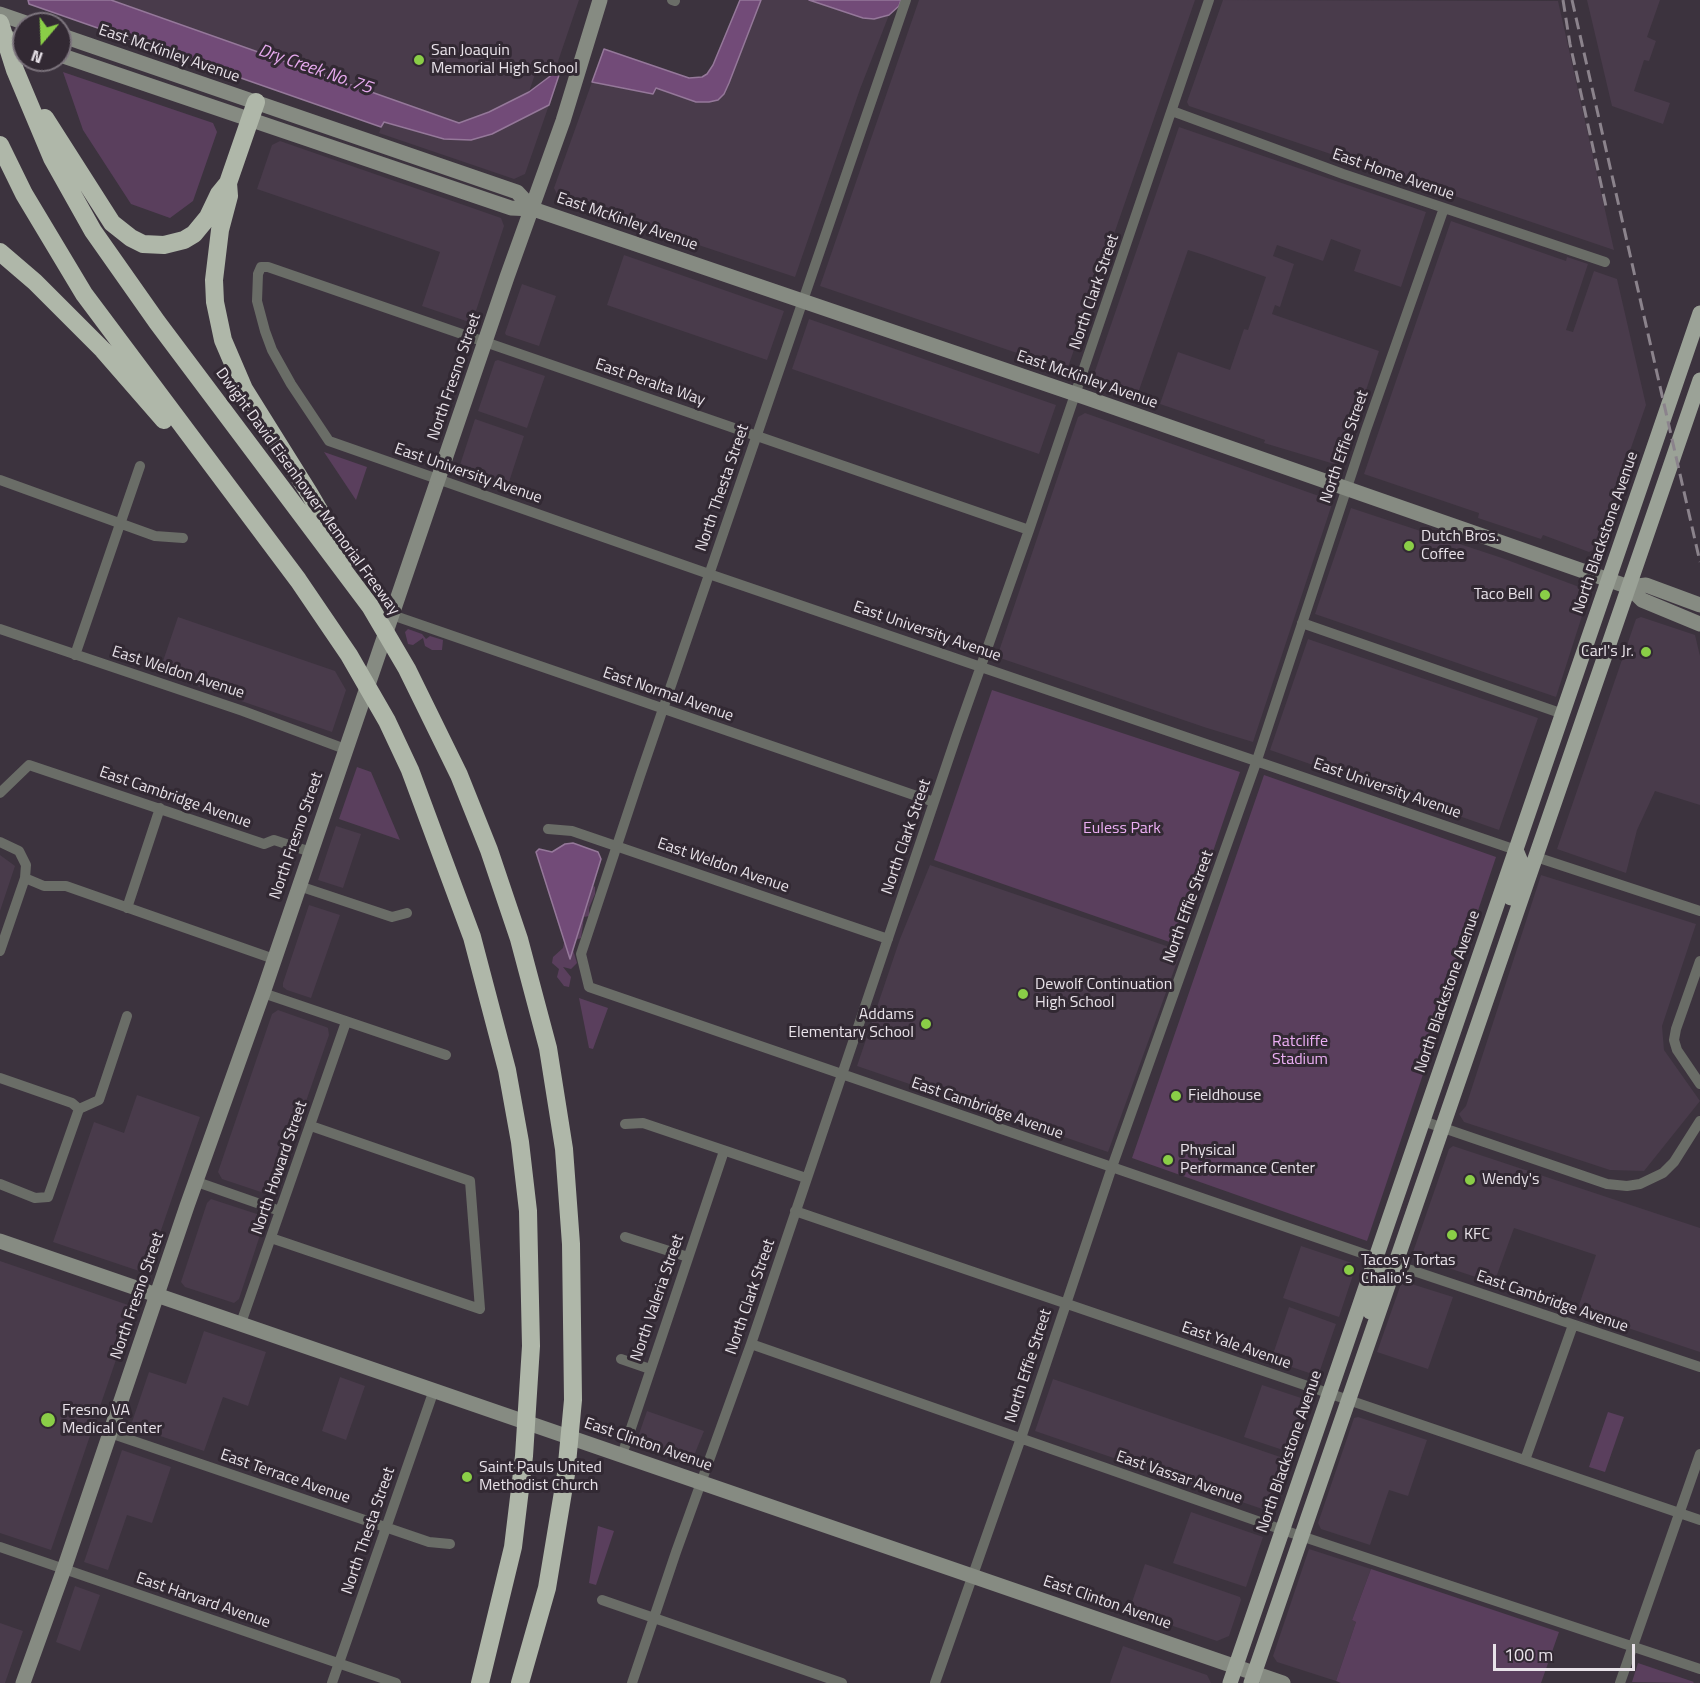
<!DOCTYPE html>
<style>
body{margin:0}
#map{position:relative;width:1700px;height:1683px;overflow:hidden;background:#3c333e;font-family:"Titillium Web",sans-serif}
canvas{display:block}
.north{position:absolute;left:12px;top:12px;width:60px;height:60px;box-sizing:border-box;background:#322933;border:2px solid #7b737c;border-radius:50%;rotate:199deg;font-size:16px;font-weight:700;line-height:24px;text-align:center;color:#e8e2e9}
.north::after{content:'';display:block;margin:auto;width:21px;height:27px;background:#8ace47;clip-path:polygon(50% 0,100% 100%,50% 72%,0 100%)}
.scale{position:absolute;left:1493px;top:1644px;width:142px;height:27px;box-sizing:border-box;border:3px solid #e8e2e9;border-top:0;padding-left:8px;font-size:18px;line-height:21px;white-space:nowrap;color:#e8e2e9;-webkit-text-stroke:4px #322933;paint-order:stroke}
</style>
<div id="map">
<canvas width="1700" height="1683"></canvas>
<div class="north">N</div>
<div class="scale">100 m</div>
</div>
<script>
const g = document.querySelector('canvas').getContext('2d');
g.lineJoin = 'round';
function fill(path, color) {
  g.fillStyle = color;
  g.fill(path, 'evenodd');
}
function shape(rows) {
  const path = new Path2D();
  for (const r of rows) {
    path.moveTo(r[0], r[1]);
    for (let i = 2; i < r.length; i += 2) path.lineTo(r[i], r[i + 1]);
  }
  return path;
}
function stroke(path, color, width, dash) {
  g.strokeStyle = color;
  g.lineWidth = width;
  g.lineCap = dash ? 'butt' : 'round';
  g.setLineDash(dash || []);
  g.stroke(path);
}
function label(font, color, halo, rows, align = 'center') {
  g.font = font + ' "Titillium Web",sans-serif';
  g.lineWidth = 6;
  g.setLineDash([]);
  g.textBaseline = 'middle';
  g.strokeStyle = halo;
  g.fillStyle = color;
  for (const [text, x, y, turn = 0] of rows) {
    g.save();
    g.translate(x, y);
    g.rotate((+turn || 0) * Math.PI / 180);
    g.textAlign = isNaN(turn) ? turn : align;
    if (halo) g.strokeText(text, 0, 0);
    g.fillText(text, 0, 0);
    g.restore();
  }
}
fill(shape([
 [111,0,579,0,555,70,538,65,529,92,489,112,459,123],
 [761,0,809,0,863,18,882,18,889,15,860,89,795,277,611,216,558,196,554,188,592,82,653,94,655,88,696,102,718,100,724,94,729,83],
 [919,0,1195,0,1067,370,820,286],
 [1223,0,1558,1,1614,250,1189,106,1187,102],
 [1587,0,1660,0,1647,37,1656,41,1649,61,1644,60,1634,91,1670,103,1663,124,1612,106],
 [549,105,525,174,514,179,379,133,383,122,414,131,492,134],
 [1179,127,1426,212,1401,287,1354,271,1361,250,1331,239,1323,261,1277,245,1273,256,1294,264,1280,307,1275,305,1272,314,1379,351,1341,466,1264,443,1265,440,1160,404,1178,352,1230,370,1244,329,1248,330,1266,277,1204,255,1188,250,1137,396,1092,380],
 [280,141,501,218,504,226,472,323,422,306,440,252,257,189,272,145],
 [1451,221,1566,261,1567,257,1588,264,1566,330,1573,332,1594,271,1617,279,1646,405,1596,548,1589,552,1543,535,1541,539,1478,518,1479,513,1464,508,1364,474],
 [624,255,784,311,767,360,607,305],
 [522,284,556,296,539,346,506,335,505,333],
 [809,319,1056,405,1039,454,792,369],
 [498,360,545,376,527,428,478,411,495,361],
 [1085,413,1333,501,1253,742,1207,728,997,657,1078,417],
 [475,419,524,436,507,488,458,471],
 [1351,508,1502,558,1590,591,1556,697,1315,614],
 [178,617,335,671,346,690,332,732,159,673],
 [1641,617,1695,635,1700,656,1700,805,1655,791,1637,830,1626,873,1557,849,1636,619],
 [1308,639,1538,718,1499,830,1270,750],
 [336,826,361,834,343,888,318,880],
 [0,855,15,866,0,911],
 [930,865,1181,951,1108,1152,857,1066,900,939],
 [1541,875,1696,924,1662,1026,1664,1050,1700,1101,1644,1171,1610,1170,1464,1122,1459,1114,1466,1106],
 [309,905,340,915,311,998,287,990,283,987,283,983],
 [278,1010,326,1027,328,1028,329,1035,275,1191,270,1195,222,1179,218,1172,272,1014],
 [137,1095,200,1117,148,1268,142,1272,53,1242,94,1122,124,1133],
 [1453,1146,1700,1228,1700,1352,1577,1311,1596,1255,1514,1228,1494,1283,1415,1257,1413,1252,1449,1149],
 [211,1199,260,1215,265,1220,239,1299,234,1303,185,1287,181,1282,207,1203],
 [1301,1246,1352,1263,1355,1269,1339,1317,1283,1298],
 [0,1261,134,1307,51,1550,0,1533],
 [1402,1281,1453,1297,1428,1369,1377,1352],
 [1289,1307,1336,1324,1318,1376,1271,1360],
 [204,1331,266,1352,248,1406,223,1397,204,1451,134,1427,132,1422,149,1372,186,1384],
 [340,1377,365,1386,346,1440,322,1431],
 [1053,1379,1289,1460,1271,1512,1035,1431],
 [1262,1385,1310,1401,1292,1453,1244,1437],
 [647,1411,704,1431,693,1458,687,1460,640,1443,638,1437],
 [1358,1417,1427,1440,1408,1496,1389,1490,1370,1545,1321,1529,1318,1523,1354,1418],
 [122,1450,171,1467,152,1523,127,1515,108,1570,84,1562],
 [1191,1512,1263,1537,1246,1587,1173,1563],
 [1309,1549,1371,1569,1352,1620,1356,1622,1336,1681,1277,1662,1273,1656],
 [1145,1564,1240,1597,1241,1600,1229,1636,1217,1641,1129,1611],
 [75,1586,100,1595,80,1651,56,1642],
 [0,1623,23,1631,5,1683,0,1683],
 [1123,1646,1207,1675,1211,1683,1110,1683]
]), '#493b4b');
fill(shape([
 [63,72,213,123,217,132,193,201,170,218,131,204,83,130],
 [324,452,367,467,356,500],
 [408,629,422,634,426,639,430,636,443,640,442,650,432,650,425,646,423,638,413,645,408,644,405,632],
 [992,690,1240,772,1181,946,934,860],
 [357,767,371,772,400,840,339,819],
 [1264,775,1496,857,1367,1241,1132,1158],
 [592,885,595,887,595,894,589,908,589,916,584,917,581,938,573,941,573,950,577,963,571,969,563,967,571,977,569,987,564,986,557,977,559,969,552,963,553,957,563,948,564,943,569,941],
 [579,998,608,1008,593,1049,589,1048],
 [1608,1412,1624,1417,1605,1472,1589,1467],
 [598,1526,614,1531,596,1585,589,1583],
 [1371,1569,1559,1632,1541,1683,1341,1683,1336,1681,1356,1622,1352,1620],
 [1638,1663,1694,1682,1693,1683,1632,1682]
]), '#5a3f5d');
const water = shape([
 [28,0,111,0,459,123,489,112,529,92,557,71,559,75,549,105,492,134,471,140,444,139,384,122,381,127,29,4,28,0],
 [740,0,761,0,729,83,724,94,718,100,709,102,696,102,656,88,653,94,592,82,604,49,689,78,702,77,707,74,713,65,740,0],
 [809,0,901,0,899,6,889,15,874,19,863,18,809,0],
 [573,843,598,852,601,859,570,959,536,852,539,849,552,852,565,844,573,843]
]);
fill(water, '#724b78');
stroke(water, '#95789a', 1.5);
stroke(shape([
 [672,0,675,1],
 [906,0,640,776,581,954,589,987,1376,1258],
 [1172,111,1343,174,1605,262],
 [0,480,155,536,183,538],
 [1029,530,268,267,261,267,258,274,257,301,265,331,272,350,291,384,329,441,709,574,1516,850],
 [392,615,934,802],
 [1302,623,1563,714],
 [0,629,243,711,345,749],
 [75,655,140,466],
 [0,793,29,765,264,844,274,840,311,852],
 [548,829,572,831,888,939],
 [0,842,19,851,26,865,25,878],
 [1536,857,1700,911],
 [299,886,392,917,407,913],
 [127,908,160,808],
 [0,951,25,878,44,886,66,886,274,959],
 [1700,961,1676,1029,1674,1040,1677,1050,1700,1084],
 [263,993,446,1055],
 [0,1078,72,1103,79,1109],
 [1423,1121,1607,1184,1627,1186,1640,1184,1663,1173,1674,1162,1700,1121],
 [625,1124,643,1123,806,1178],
 [197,1182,280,1211],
 [0,1184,35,1198,48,1197,79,1109,99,1100,127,1016],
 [795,1211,1700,1520],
 [625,1237,688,1257],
 [271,1238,480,1309,470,1181,311,1126],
 [1396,1265,1700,1367],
 [241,1323,346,1022],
 [751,1344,1283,1530,1700,1669],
 [621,1359,650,1369],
 [110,1433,429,1542,450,1544],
 [622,1455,724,1151],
 [1525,1460,1573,1325],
 [0,1547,396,1683],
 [602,1600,842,1683],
 [332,1683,434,1390],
 [632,1683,676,1552,751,1344,957,734,1029,530,1209,0],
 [935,1683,1021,1438,1112,1167,1257,760,1366,430,1444,208],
 [1620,1683,1700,1454]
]), '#6a6d67', 10);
stroke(shape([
 [0,14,29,24],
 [0,35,24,43],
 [60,35,517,192,533,209],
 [60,55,511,208,533,209,1087,398,1629,587,1642,600,1700,624],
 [1629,587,1646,585,1700,605],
 [0,1241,1283,1683],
 [23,1683,64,1569,187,1206,263,993,507,277,563,121,600,0]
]), '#868b82', 15);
stroke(shape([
 [1511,898,1522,868,1521,862,1516,850],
 [1370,1312,1381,1265],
 [1230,1683,1700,313],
 [1251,1683,1700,380]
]), '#9ba297', 15);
stroke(shape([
 [0,23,15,70,52,158,93,231,157,322,370,606,407,669,459,775,489,850,519,939,548,1048,564,1149,571,1244,573,1400,566,1474,547,1588,520,1683],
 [45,118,112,223,131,238,143,244,164,245,184,240,194,234,208,217,219,194,228,183,256,102],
 [0,145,24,194,84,294,298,580,349,655,387,721,410,770,472,937,507,1070,520,1142,528,1211,531,1346,524,1456,513,1547,480,1683],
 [228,183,229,196,220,230,214,280,215,302,223,340,244,389,309,493,347,558],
 [0,252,35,282,103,350,164,420]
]), '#afb7a9', 18);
stroke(shape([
 [1563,0,1570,44,1607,211],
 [1572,0,1700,562]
]), '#8b838c', 3, [12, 6]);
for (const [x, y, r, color] of [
 [419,60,6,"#8ace47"],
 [1409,546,6,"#8ace47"],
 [1545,595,6,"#8ace47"],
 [1646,652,6,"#8ace47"],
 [1023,994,6,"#8ace47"],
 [926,1024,6,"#8ace47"],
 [1176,1096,6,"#8ace47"],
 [1168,1160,6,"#8ace47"],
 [1470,1180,6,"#8ace47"],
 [1452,1235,6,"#8ace47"],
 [1349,1270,6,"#8ace47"],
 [48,1420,8,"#8ace47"],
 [467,1477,6,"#8ace47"]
]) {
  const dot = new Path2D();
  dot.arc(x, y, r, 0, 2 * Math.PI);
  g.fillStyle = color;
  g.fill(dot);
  stroke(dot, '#322933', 2);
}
label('16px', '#e8e2e9', '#322933', [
 ["San Joaquin",431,51],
 ["Memorial High School",431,69],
 ["Dutch Bros.",1421,537],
 ["Coffee",1421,555],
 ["Taco Bell",1533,595,"right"],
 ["Carl's Jr.",1634,652,"right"],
 ["Dewolf Continuation",1035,985],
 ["High School",1035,1003],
 ["Addams",914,1015,"right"],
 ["Elementary School",914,1033,"right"],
 ["Fieldhouse",1188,1096],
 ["Physical",1180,1151],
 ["Performance Center",1180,1169],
 ["Wendy's",1482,1180],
 ["KFC",1464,1235],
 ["Tacos y Tortas",1361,1261],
 ["Chalio's",1361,1279],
 ["Fresno VA",62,1411],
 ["Medical Center",62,1429],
 ["Saint Pauls United",479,1468],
 ["Methodist Church",479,1486]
], 'left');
label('16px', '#e8e2e9', '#322933', [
 ["East McKinley Avenue",169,54,19],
 ["East Home Avenue",1393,175,19],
 ["East McKinley Avenue",627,222,19],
 ["North Clark Street",1095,292,-71],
 ["North Fresno Street",455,377,-71],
 ["East McKinley Avenue",1087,380,19],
 ["East Peralta Way",650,383,19],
 ["North Effie Street",1345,447,-71],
 ["East University Avenue",468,474,19],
 ["North Thesta Street",723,488,-71],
 ["Dwight David Eisenhower Memorial Freeway",307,492,54],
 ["North Blackstone Avenue",1606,533,-71],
 ["East University Avenue",927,632,19],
 ["East Weldon Avenue",178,673,18],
 ["East Normal Avenue",668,695,19],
 ["East University Avenue",1387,789,19],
 ["East Cambridge Avenue",175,798,19],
 ["North Fresno Street",297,836,-71],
 ["North Clark Street",907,837,-71],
 ["East Weldon Avenue",723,866,19],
 ["North Effie Street",1189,907,-70],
 ["North Blackstone Avenue",1448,992,-71],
 ["East Cambridge Avenue",987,1109,19],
 ["North Howard Street",280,1168,-71],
 ["North Fresno Street",138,1296,-71],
 ["North Clark Street",751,1297,-71],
 ["North Valeria Street",658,1298,-71],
 ["East Cambridge Avenue",1552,1302,19],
 ["East Yale Avenue",1236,1346,19],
 ["North Effie Street",1029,1366,-72],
 ["East Clinton Avenue",648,1445,19],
 ["North Blackstone Avenue",1290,1452,-71],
 ["East Terrace Avenue",285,1477,19],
 ["East Vassar Avenue",1179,1478,19],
 ["North Thesta Street",369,1531,-71],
 ["East Harvard Avenue",203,1601,19],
 ["East Clinton Avenue",1107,1603,19]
]);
label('16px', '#ebaef3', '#322933', [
 ["Euless Park",1122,829],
 ["Ratcliffe",1300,1042],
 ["Stadium",1300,1060]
]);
label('italic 18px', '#e7aaef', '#322933', [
 ["Dry Creek No. 75",315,70,19]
]);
</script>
